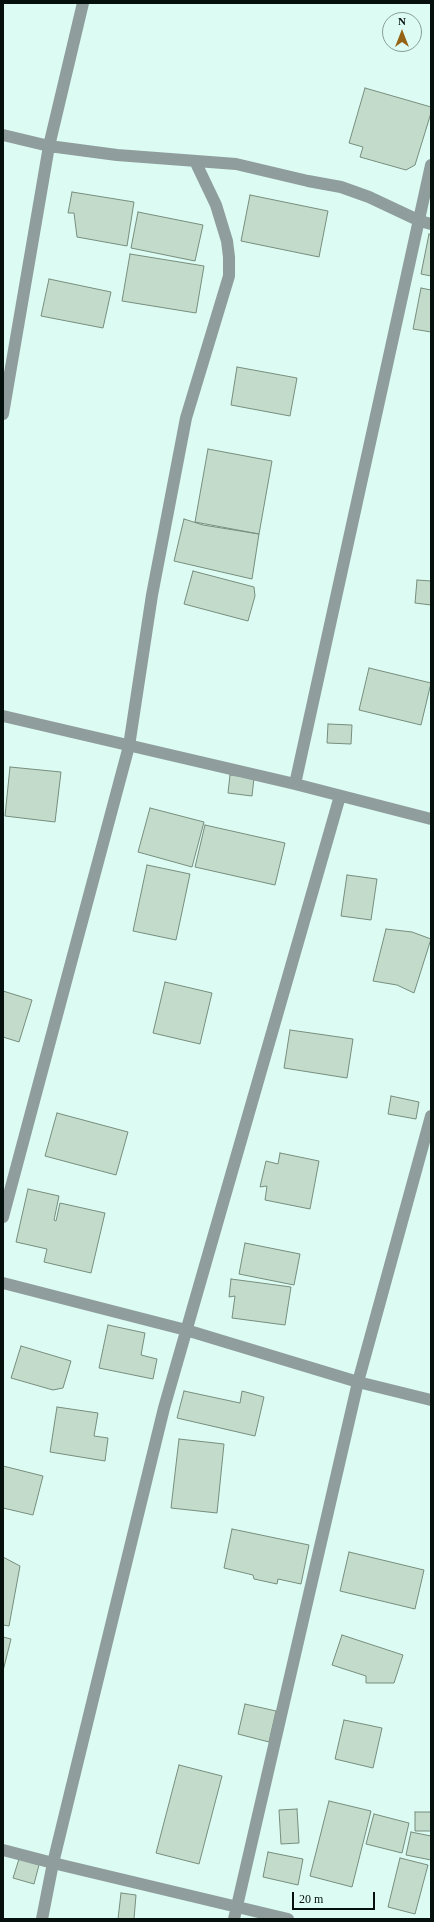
<!DOCTYPE html>
<style>
body{margin:0}
#map{position:relative;width:434px;height:1922px;overflow:hidden;background:#dcfbf2;font-family:Georgia,serif}
canvas{display:block}
.frame{position:absolute;inset:0;border:4px solid #050f0c;pointer-events:none}
.north{position:absolute;left:382px;top:12px;width:40px;height:40px;box-sizing:border-box;background:#dcfbf2;border:1px solid #869d96;border-radius:50%;rotate:0deg;font-size:11px;font-weight:700;line-height:16px;text-align:center;color:#050f0c}
.north::after{content:'';display:block;margin:auto;width:14px;height:18px;background:#956315;clip-path:polygon(50% 0,100% 100%,50% 72%,0 100%)}
.scale{position:absolute;left:292px;top:1892px;width:83px;height:18px;box-sizing:border-box;border:2px solid #050f0c;border-top:0;padding-left:5px;font-size:12px;line-height:14px;white-space:nowrap;color:#050f0c;-webkit-text-stroke:3px #dcfbf2;paint-order:stroke}
</style>
<div id="map">
<canvas width="434" height="1922"></canvas>
<div class="frame"></div>
<div class="north">N</div>
<div class="scale">20 m</div>
</div>
<script>
const g = document.querySelector('canvas').getContext('2d');
g.lineJoin = 'round';
function fill(path, color) {
  g.fillStyle = color;
  g.fill(path, 'evenodd');
}
function shape(rows) {
  const path = new Path2D();
  for (const r of rows) {
    path.moveTo(r[0], r[1]);
    for (let i = 2; i < r.length; i += 2) path.lineTo(r[i], r[i + 1]);
  }
  return path;
}
function stroke(path, color, width, dash) {
  g.strokeStyle = color;
  g.lineWidth = width;
  g.lineCap = dash ? 'butt' : 'round';
  g.setLineDash(dash || []);
  g.stroke(path);
}
const building = shape([
 [365,88,431,107,431,113,415,165,406,170,360,157,363,147,349,143,365,88],
 [72,192,134,202,127,246,77,237,74,213,68,213,72,192],
 [250,195,328,211,319,257,241,241,250,195],
 [138,212,203,225,195,261,131,248,138,212],
 [429,234,431,235,431,276,421,274,429,234],
 [130,254,204,266,196,313,122,301,130,254],
 [49,279,111,292,103,328,41,316,49,279],
 [421,288,431,290,431,332,413,329,421,288],
 [237,367,297,378,290,416,231,405,237,367],
 [208,449,272,461,259,534,195,522,208,449],
 [184,519,203,525,259,534,252,579,174,561,184,519],
 [193,571,254,587,255,596,248,621,184,604,193,571],
 [417,580,431,581,431,605,415,603,417,580],
 [369,668,431,683,421,725,359,710,369,668],
 [328,724,352,725,351,744,327,743,328,724],
 [10,767,61,772,55,822,5,816,10,767],
 [230,775,254,778,252,796,228,793,230,775],
 [150,808,204,822,192,867,138,852,150,808],
 [205,825,285,843,275,885,195,867,205,825],
 [147,865,190,874,176,940,133,931,147,865],
 [347,875,377,879,371,920,341,916,347,875],
 [386,929,412,932,431,939,414,993,397,985,373,981,386,929],
 [165,982,212,993,200,1044,153,1033,165,982],
 [3,991,32,1000,19,1042,3,1037,3,991],
 [290,1030,353,1039,347,1078,284,1068,290,1030],
 [391,1096,419,1102,416,1119,388,1114,391,1096],
 [57,1113,128,1132,116,1175,45,1156,57,1113],
 [280,1153,319,1161,310,1209,265,1200,267,1186,260,1187,266,1161,278,1164,280,1153],
 [28,1189,59,1196,54,1220,56,1221,60,1203,105,1213,91,1273,44,1262,47,1249,16,1242,28,1189],
 [245,1243,300,1254,294,1285,239,1274,245,1243],
 [231,1279,291,1287,285,1325,232,1318,235,1296,229,1297,231,1279],
 [108,1325,145,1333,141,1355,157,1359,153,1379,99,1368,108,1325],
 [21,1346,71,1361,63,1388,53,1390,11,1378,21,1346],
 [184,1391,240,1403,242,1391,264,1397,255,1436,177,1418,184,1391],
 [57,1407,98,1413,94,1436,108,1438,105,1461,50,1452,57,1407],
 [179,1439,224,1444,217,1513,171,1508,179,1439],
 [3,1466,43,1476,33,1515,3,1508,3,1466],
 [232,1529,309,1545,301,1584,278,1579,277,1584,254,1579,253,1575,224,1568,232,1529],
 [349,1552,424,1570,415,1609,340,1591,349,1552],
 [3,1557,20,1566,9,1626,3,1625,3,1557],
 [342,1635,403,1655,394,1683,366,1683,366,1676,332,1665,342,1635],
 [3,1637,11,1639,3,1671,3,1637],
 [245,1704,276,1711,269,1742,238,1734,245,1704],
 [344,1720,382,1728,373,1768,335,1759,344,1720],
 [179,1765,222,1776,199,1864,156,1853,179,1765],
 [329,1801,371,1811,352,1887,310,1876,329,1801],
 [297,1809,299,1843,281,1844,279,1810,297,1809],
 [415,1812,431,1812,431,1831,415,1831,415,1812],
 [374,1814,409,1823,402,1853,366,1844,374,1814],
 [411,1832,431,1836,431,1860,406,1855,411,1832],
 [268,1852,303,1859,298,1885,263,1877,268,1852],
 [400,1858,428,1865,415,1914,388,1907,400,1858],
 [19,1859,39,1865,34,1884,13,1878,19,1859],
 [121,1893,136,1895,134,1919,118,1919,121,1893]
]);
fill(building, '#c3dbcb');
stroke(building, '#778e7e', 1);
stroke(shape([
 [3,135,49,146,117,155,236,164,308,181,341,187,369,197,420,221,431,224],
 [3,414,49,146,83,3],
 [3,716,295,784,431,819],
 [295,784,431,165],
 [3,1217,129,746,152,595,186,418,229,276,229,257,227,241,216,205,195,161],
 [3,1283,186,1330,358,1382,431,1400],
 [3,1850,53,1863,288,1919],
 [42,1919,53,1863,164,1408,340,796],
 [234,1919,358,1382,431,1116]
]), '#8f9d9d', 12);
</script>
